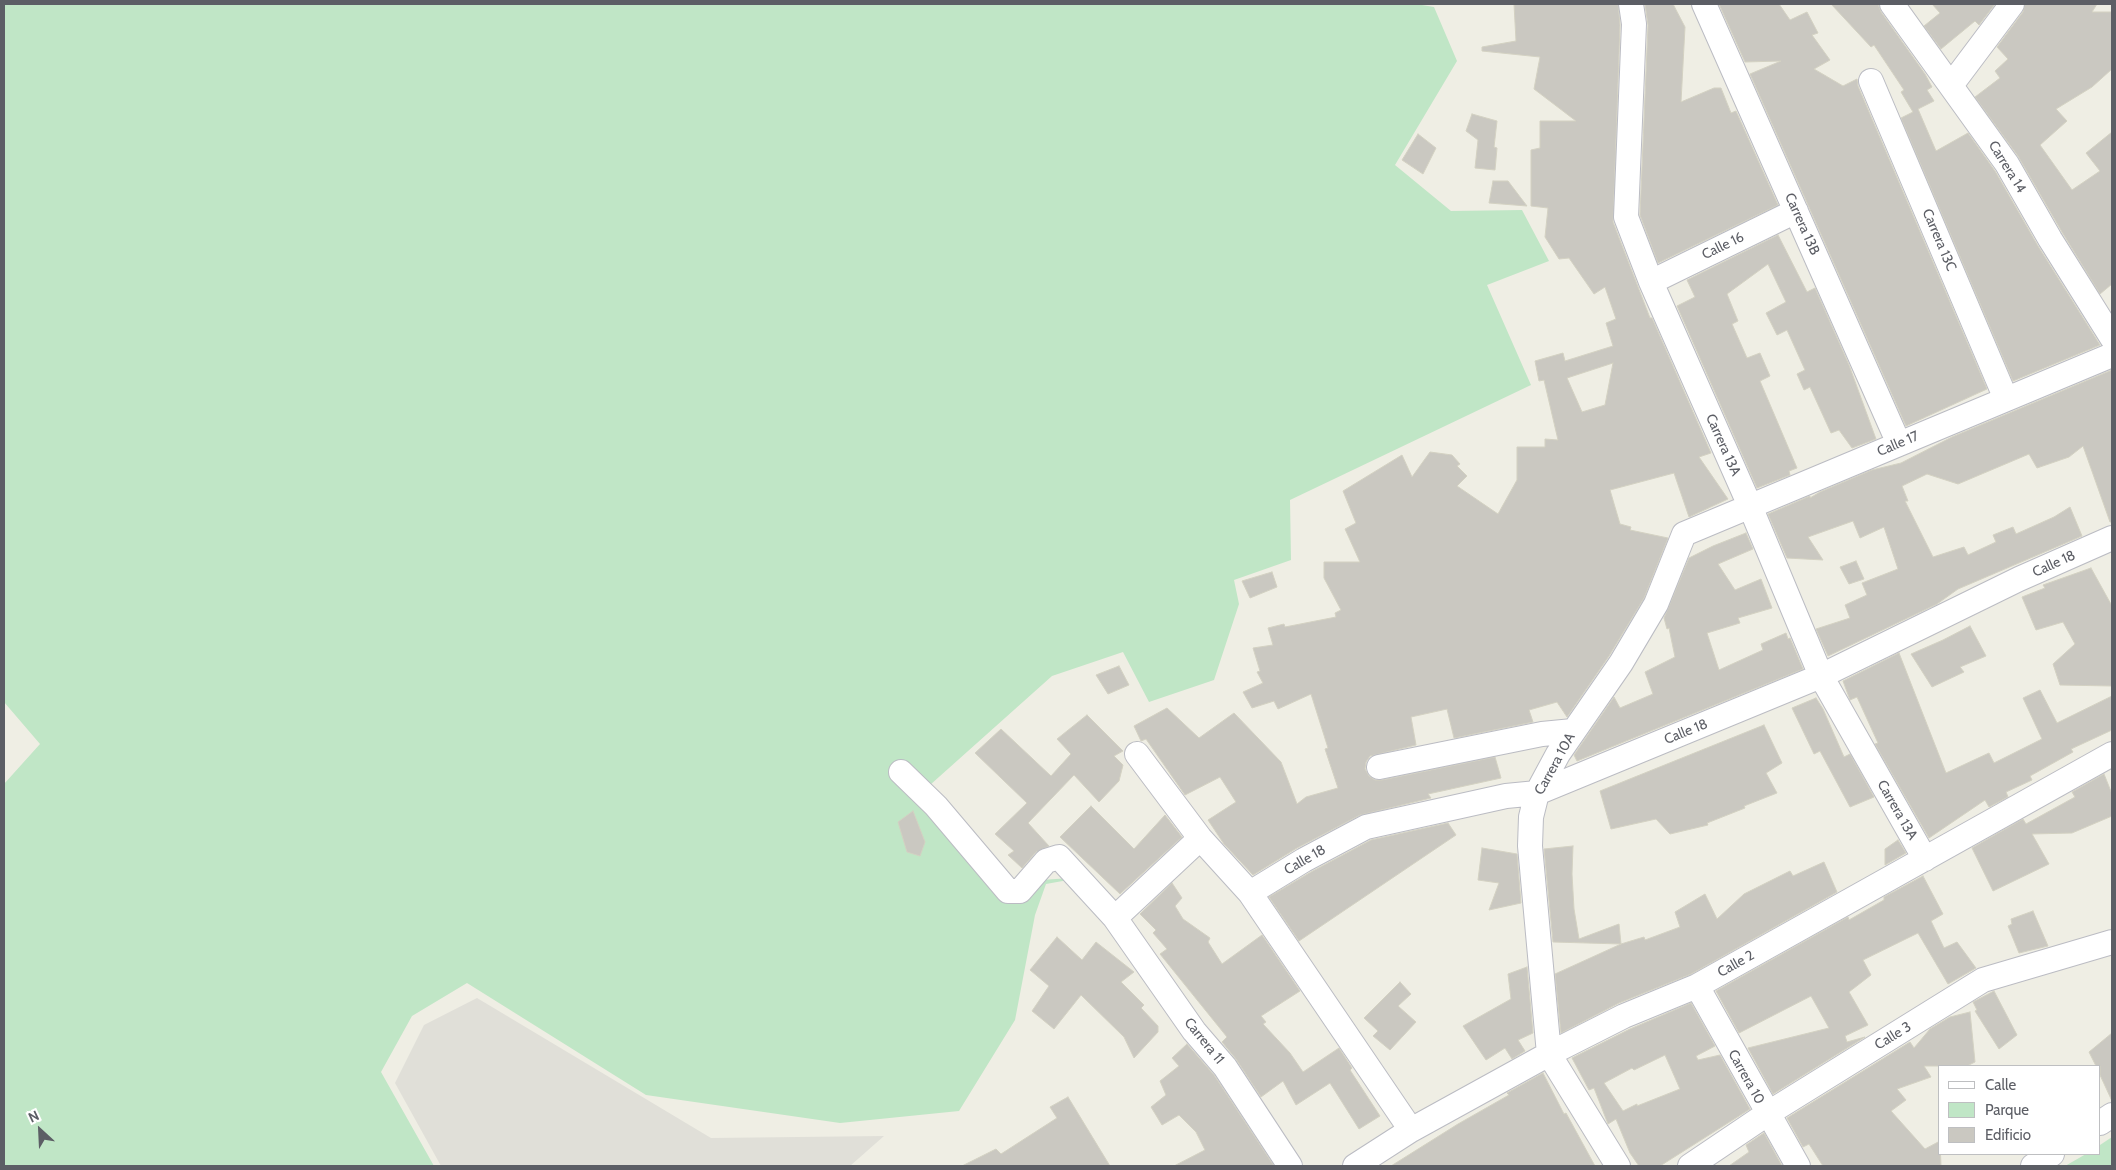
<!DOCTYPE html>
<style>
body{margin:0}
#map{position:relative;width:2116px;height:1170px;overflow:hidden;background:#efeee4;font-family:Cabin,sans-serif}
canvas{display:block}
.frame{position:absolute;inset:0;border:5px solid #5c5e65;pointer-events:none}
.legend{position:absolute;left:1938px;top:1065px;width:162px;height:90px;box-sizing:border-box;background:#fff;border:1px solid #bebfc1;margin:0;padding:6px 9px;list-style:none;font-size:15px;color:#5c5e65}
.legend li{display:flex;align-items:center;gap:10px;height:25px}
.legend b{width:25px;border:1px solid #bebfc1}
.north{position:absolute;left:15px;top:1105px;width:50px;height:50px;-webkit-text-stroke:4px #fff;paint-order:stroke;rotate:335deg;font-size:14px;font-weight:700;line-height:20px;text-align:center;color:#5c5e65}
.north::after{content:'';display:block;margin:auto;width:18px;height:22px;background:#5c5e65;clip-path:polygon(50% 0,100% 100%,50% 72%,0 100%)}
</style>
<div id="map">
<canvas width="2116" height="1170"></canvas>
<div class="frame"></div>
<ul class="legend">
<li><b style="height:6px;background:#fff"></b>Calle</li>
<li><b style="height:14px;background:#c0e6c6"></b>Parque</li>
<li><b style="height:14px;background:#cac8c1"></b>Edificio</li>
</ul>
<div class="north">N</div>
</div>
<script>
const g = document.querySelector('canvas').getContext('2d');
g.lineJoin = 'round';
function fill(path, color) {
  g.fillStyle = color;
  g.fill(path, 'evenodd');
}
function shape(rows) {
  const path = new Path2D();
  for (const r of rows) {
    path.moveTo(r[0], r[1]);
    for (let i = 2; i < r.length; i += 2) path.lineTo(r[i], r[i + 1]);
  }
  return path;
}
function stroke(path, color, width, dash) {
  g.strokeStyle = color;
  g.lineWidth = width;
  g.lineCap = dash ? 'butt' : 'round';
  g.setLineDash(dash || []);
  g.stroke(path);
}
function label(font, color, halo, rows, align = 'center') {
  g.font = font + ' Cabin,sans-serif';
  g.lineWidth = 4;
  g.setLineDash([]);
  g.textBaseline = 'middle';
  g.strokeStyle = halo;
  g.fillStyle = color;
  for (const [text, x, y, turn = 0] of rows) {
    g.save();
    g.translate(x, y);
    g.rotate((+turn || 0) * Math.PI / 180);
    g.textAlign = isNaN(turn) ? turn : align;
    if (halo) g.strokeText(text, 0, 0);
    g.fillText(text, 0, 0);
    g.restore();
  }
}
fill(shape([
 [477,998,711,1138,884,1136,850,1166,441,1166,395,1083,424,1025]
]), '#e0dfd8');
fill(shape([
 [4,4,1416,4,1434,7,1457,61,1395,165,1451,211,1522,210,1549,261,1487,285,1531,385,1290,500,1291,560,1234,580,1239,604,1214,680,1149,702,1123,652,1052,676,930,785,1012,882,1085,877,1046,884,1035,915,1015,1020,959,1111,840,1123,646,1095,467,983,412,1016,381,1072,434,1166,4,1166,4,784,40,744,4,702],
 [2112,1137,2112,1166,2065,1166,2086,1154,2100,1154,2100,1145]
]), '#c0e6c6');
const building = shape([
 [1514,4,1618,4,1620,25,1613,222,1650,318,1652,318,1711,453,1699,457,1728,499,1689,517,1674,473,1610,490,1620,524,1631,527,1630,530,1668,538,1644,598,1609,656,1567,717,1557,702,1529,710,1533,722,1454,738,1447,709,1411,717,1416,745,1370,756,1366,762,1365,769,1369,776,1375,780,1382,780,1495,757,1501,778,1428,794,1431,798,1360,815,1297,848,1253,875,1224,844,1208,820,1236,802,1220,777,1185,795,1146,739,1141,741,1134,726,1167,708,1199,738,1234,713,1281,762,1297,804,1306,797,1338,788,1325,749,1328,748,1311,694,1278,709,1274,701,1252,708,1243,692,1263,683,1257,672,1260,671,1253,648,1273,645,1268,628,1284,624,1285,627,1336,617,1335,613,1341,610,1324,578,1324,562,1360,562,1345,529,1356,523,1343,491,1402,455,1412,477,1430,452,1452,455,1460,464,1457,466,1467,476,1457,486,1498,514,1517,480,1517,447,1545,447,1545,439,1558,440,1544,380,1539,381,1535,361,1563,353,1565,361,1613,346,1606,323,1616,319,1605,287,1594,294,1569,258,1559,259,1545,237,1548,208,1531,206,1531,150,1540,148,1540,121,1576,121,1534,89,1540,57,1482,51,1482,47,1516,41,1514,4],
 [1613,363,1605,405,1582,412,1567,378,1613,363],
 [1645,4,1673,4,1685,27,1681,102,1714,88,1721,88,1731,113,1736,111,1778,205,1658,263,1640,215,1648,25,1645,4],
 [1719,4,1779,4,1790,20,1807,12,1818,33,1812,35,1830,60,1814,69,1843,86,1857,79,1858,86,1987,389,1906,426,1750,74,1781,61,1745,62,1719,4],
 [1831,4,1878,4,1881,12,1925,74,1932,87,1927,90,1934,101,1918,109,1936,151,1968,133,1995,171,2038,246,2100,345,2013,381,1901,118,1913,112,1901,92,1904,90,1874,45,1871,47,1831,4],
 [1932,4,1995,4,1979,25,1975,21,1941,49,1924,26,1940,13,1932,4],
 [2025,4,2097,4,2092,12,2112,12,2112,69,2092,87,2056,109,2067,121,2040,145,2072,190,2100,171,2086,153,2112,132,2112,284,2100,294,2062,232,2018,156,1975,97,2000,78,1995,71,2008,59,1997,47,2023,12,2025,4],
 [1472,114,1497,121,1494,147,1497,148,1495,170,1475,168,1478,140,1466,131,1472,114],
 [1418,134,1436,148,1423,174,1402,160,1418,134],
 [1493,181,1508,181,1527,206,1489,203,1493,181],
 [1778,235,1807,292,1815,288,1849,365,1876,439,1852,448,1839,430,1831,433,1810,387,1804,390,1797,374,1805,370,1787,330,1777,335,1766,313,1786,302,1768,264,1727,294,1738,321,1732,324,1747,358,1760,353,1770,376,1760,381,1797,468,1789,471,1790,475,1757,488,1677,306,1695,297,1687,280,1778,235],
 [2112,370,2112,522,2110,522,2083,446,2069,457,2037,468,2029,454,1958,484,1927,474,1902,486,1908,501,1905,501,1933,557,1964,547,1968,555,1996,542,1993,535,2013,527,2016,534,2054,517,2070,507,2082,536,1958,589,1937,604,1828,656,1816,629,1850,618,1845,605,1867,595,1862,583,1898,569,1884,527,1860,538,1853,521,1808,537,1823,560,1787,558,1768,514,1810,496,1810,498,1820,492,1872,470,1901,463,1952,437,2112,370],
 [1746,533,1753,549,1718,564,1735,590,1761,579,1772,608,1738,618,1740,623,1707,633,1719,670,1763,650,1761,644,1786,633,1788,639,1790,638,1803,669,1577,761,1574,755,1614,697,1620,708,1653,694,1645,672,1675,657,1669,628,1667,629,1664,618,1689,558,1713,546,1746,533],
 [1856,561,1864,579,1849,584,1840,567,1856,561],
 [2091,568,2112,606,2112,686,2060,685,2053,664,2075,644,2063,622,2036,630,2022,597,2045,588,2043,585,2091,568],
 [1272,572,1277,587,1250,598,1242,581,1272,572],
 [1970,626,1986,656,1960,667,1964,672,1932,687,1911,654,1943,640,1970,626],
 [1899,653,1946,773,1989,753,1994,763,2042,739,2023,698,2040,690,2057,723,2112,696,2112,730,2071,749,2073,752,2030,776,2032,780,2006,792,2008,797,1989,807,1985,800,1929,838,1875,744,1878,743,1857,697,1850,700,1843,681,1899,653],
 [1119,666,1129,685,1108,694,1096,675,1119,666],
 [1816,698,1823,709,1844,757,1850,754,1874,797,1850,807,1820,751,1814,754,1792,708,1816,698],
 [1087,715,1123,751,1114,756,1123,765,1119,781,1099,802,1074,775,1028,823,1049,846,1036,852,1022,868,1008,855,1014,851,995,834,1027,803,975,753,1001,729,1051,776,1071,754,1057,739,1087,715],
 [1764,725,1782,763,1766,773,1777,793,1744,806,1745,808,1707,823,1708,825,1670,834,1656,819,1611,829,1600,791,1764,725],
 [2104,774,2112,794,2112,816,2072,833,2032,834,2049,864,1993,891,1972,848,2023,819,2026,824,2075,797,2072,792,2104,774],
 [1091,806,1134,849,1165,815,1182,837,1120,894,1060,837,1091,806],
 [913,811,925,842,920,856,907,852,898,822,913,811],
 [1448,823,1456,835,1299,941,1269,897,1311,872,1371,840,1448,823],
 [1898,840,1906,853,1885,865,1885,849,1898,840],
 [1573,846,1572,874,1574,909,1579,939,1619,924,1621,944,1644,937,1645,940,1680,927,1675,912,1705,894,1717,919,1744,894,1790,871,1793,876,1824,862,1837,892,1691,974,1619,1003,1561,1033,1555,974,1621,944,1553,942,1544,849,1573,846],
 [1482,848,1517,854,1521,903,1489,910,1499,883,1478,880,1482,848],
 [1923,876,1943,914,1931,921,1944,948,1957,942,1976,968,1948,984,1918,933,1863,960,1871,975,1849,992,1868,1025,1845,1036,1847,1042,1865,1037,1773,1094,1748,1048,1829,1028,1811,996,1739,1033,1716,991,1848,917,1849,920,1884,900,1884,897,1923,876],
 [1172,883,1182,898,1175,906,1183,919,1210,938,1208,942,1222,964,1262,935,1300,991,1261,1016,1266,1022,1263,1024,1290,1053,1303,1072,1339,1048,1352,1068,1350,1070,1380,1116,1359,1129,1330,1083,1296,1105,1283,1081,1261,1097,1236,1059,1222,1042,1227,1037,1160,954,1167,949,1153,933,1156,930,1140,914,1172,883],
 [2033,911,2048,946,2019,953,2008,926,2012,924,2011,919,2033,911],
 [1057,937,1082,960,1096,942,1134,972,1121,982,1144,1005,1141,1008,1158,1026,1158,1032,1134,1058,1124,1037,1081,995,1054,1029,1032,1011,1049,986,1030,970,1057,937],
 [1527,967,1533,1033,1518,1040,1525,1051,1512,1059,1505,1048,1486,1060,1463,1026,1511,999,1508,974,1527,967],
 [1400,982,1411,994,1398,1006,1416,1022,1390,1050,1373,1036,1378,1031,1364,1018,1400,982],
 [1994,991,2017,1035,1999,1049,1975,1011,1977,1010,1973,1002,1994,991],
 [1691,1003,1715,1046,1696,1056,1698,1060,1720,1055,1750,1109,1660,1166,1639,1166,1630,1153,1616,1119,1608,1124,1594,1088,1589,1090,1572,1058,1630,1029,1691,1003],
 [1665,1055,1680,1089,1637,1106,1637,1104,1623,1111,1604,1083,1632,1068,1634,1070,1665,1055],
 [1970,1012,1975,1062,1967,1066,1924,1066,1931,1077,1897,1089,1906,1100,1891,1111,1925,1149,1940,1141,1941,1166,1823,1166,1809,1144,1803,1147,1787,1118,1910,1042,1914,1048,1930,1029,1950,1017,1970,1012],
 [2112,1033,2112,1101,2100,1075,2100,1066,2096,1066,2089,1052,2112,1033],
 [1187,1044,1214,1075,1274,1166,1174,1166,1205,1150,1196,1132,1179,1115,1162,1125,1151,1107,1166,1095,1160,1081,1179,1066,1172,1058,1187,1044],
 [1543,1073,1564,1114,1566,1113,1595,1166,1391,1166,1458,1124,1509,1095,1507,1093,1543,1073],
 [1068,1097,1110,1166,962,1166,996,1149,1001,1154,1057,1118,1050,1107,1068,1097],
 [1764,1133,1782,1166,1729,1166,1749,1152,1746,1145,1764,1133]
]);
fill(building, '#cac8c1');
stroke(building, '#d3d1c2', 1);
const minor = shape([
 [1631,4,1634,24,1626,217,1651,282,1750,506,1821,676,1925,859],
 [1704,4,1899,444],
 [1892,4,2007,164,2050,239,2112,338],
 [1871,81,2006,399],
 [1952,84,2012,4],
 [1651,282,1796,211],
 [1137,754,1200,838,1250,893,1411,1130],
 [1379,767,1542,734,1573,731],
 [901,772,936,806,1008,891,1020,891,1046,861,1059,857,1115,918,1194,1031,1225,1067,1290,1166],
 [1250,893,1304,860,1366,827,1506,796,1537,793,1821,676,2019,579,2112,538],
 [1115,918,1192,846],
 [1697,986,1798,1166],
 [2100,1123,2112,1115],
 [1355,1166,1411,1130,1549,1054,1624,1016,1697,986,2112,754],
 [1618,1166,1549,1054,1530,846,1531,817,1537,793,1558,754,1621,663,1656,604,1684,534,2112,355],
 [1690,1166,1767,1114,1983,980,2112,942],
 [2033,1166,2052,1154]
]);
stroke(minor, '#bbbcc3', 26);
stroke(minor, '#fff', 24);
label('14px', '#5c5e65', '#fff', [
 ["Carrera 14",2007,167,58],
 ["Carrera 13B",1802,224,66],
 ["Carrera 13C",1939,240,67],
 ["Calle 16",1723,246,-26],
 ["Calle 17",1898,444,-23],
 ["Carrera 13A",1723,445,66],
 ["Calle 18",2054,564,-24],
 ["Calle 18",1686,732,-22],
 ["Carrera 10A",1555,764,-61],
 ["Carrera 13A",1897,810,60],
 ["Calle 18",1305,860,-30],
 ["Calle 2",1736,964,-29],
 ["Calle 3",1893,1036,-32],
 ["Carrera 11",1204,1041,51],
 ["Carrera 10",1746,1077,61]
]);
</script>
